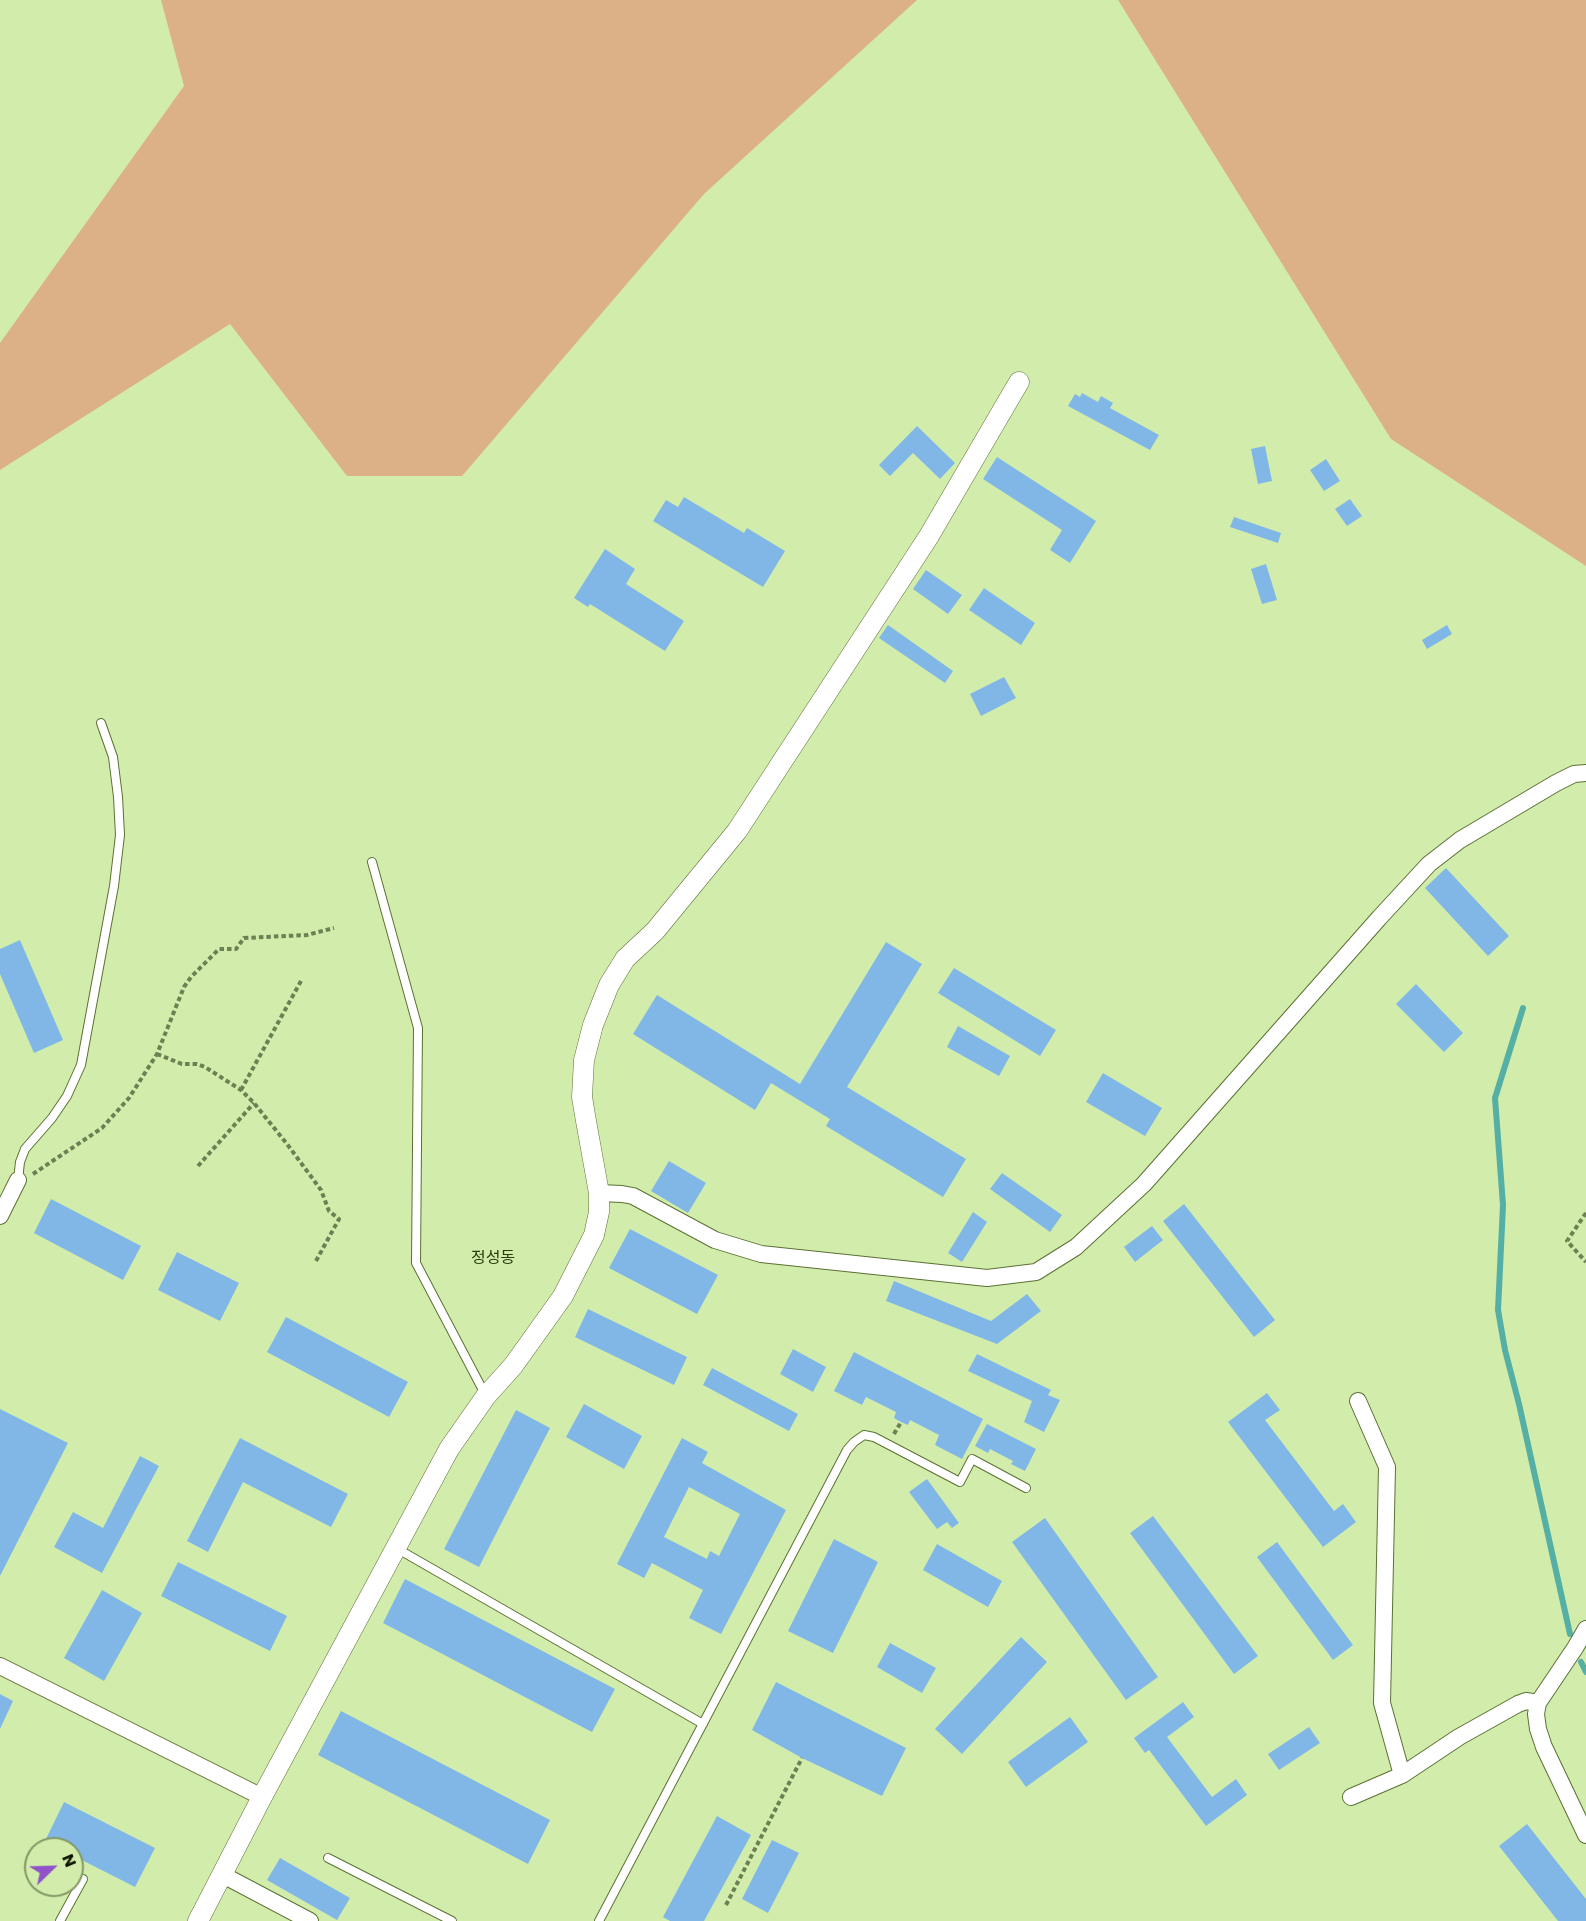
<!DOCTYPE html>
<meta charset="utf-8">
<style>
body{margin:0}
#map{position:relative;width:1586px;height:1921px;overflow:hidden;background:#d2edab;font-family:Poppins,sans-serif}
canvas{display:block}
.north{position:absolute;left:24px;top:1837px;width:60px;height:60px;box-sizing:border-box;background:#d2edab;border:2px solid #849767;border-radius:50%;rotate:67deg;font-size:16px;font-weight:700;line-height:24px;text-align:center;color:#0f1701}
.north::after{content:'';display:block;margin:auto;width:21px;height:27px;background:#9153c9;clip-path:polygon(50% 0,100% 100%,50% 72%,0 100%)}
</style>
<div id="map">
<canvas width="1586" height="1921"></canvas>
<div class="north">N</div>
</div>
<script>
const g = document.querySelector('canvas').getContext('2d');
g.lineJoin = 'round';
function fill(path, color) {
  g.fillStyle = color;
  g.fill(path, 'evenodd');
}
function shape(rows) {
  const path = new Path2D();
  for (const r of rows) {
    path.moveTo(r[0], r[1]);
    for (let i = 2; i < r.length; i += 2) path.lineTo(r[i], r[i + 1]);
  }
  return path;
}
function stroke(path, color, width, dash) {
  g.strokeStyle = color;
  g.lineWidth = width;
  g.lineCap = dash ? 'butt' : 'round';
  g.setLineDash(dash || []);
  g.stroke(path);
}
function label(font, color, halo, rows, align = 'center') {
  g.font = font + ' Poppins,"Noto Sans KR",sans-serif';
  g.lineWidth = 4.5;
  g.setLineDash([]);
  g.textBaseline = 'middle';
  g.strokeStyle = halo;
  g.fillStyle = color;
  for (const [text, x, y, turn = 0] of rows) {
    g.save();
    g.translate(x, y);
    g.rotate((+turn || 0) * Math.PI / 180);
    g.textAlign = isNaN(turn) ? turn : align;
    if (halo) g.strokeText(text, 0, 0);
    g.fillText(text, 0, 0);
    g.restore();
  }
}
fill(shape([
 [161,0,917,0,704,194,462,476,347,476,230,324,0,470,0,343,184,86],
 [1118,0,1586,0,1586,566,1391,439]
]), '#dcb187');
stroke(shape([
 [1523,1008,1495,1098,1503,1205,1498,1310,1505,1350,1519,1404,1570,1634],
 [1581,1662,1586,1672]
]), '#55afa5', 6);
fill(shape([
 [1082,393,1098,402,1101,396,1113,403,1110,408,1159,435,1150,450,1068,406,1075,394,1080,397],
 [917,426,955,463,940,479,913,453,890,476,879,465],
 [1265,446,1272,481,1258,484,1251,449],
 [997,457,1096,521,1070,563,1050,550,1062,530,983,479],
 [1326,459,1340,481,1324,491,1310,470],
 [684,497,744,533,747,528,785,551,763,587,653,521,666,500,678,507],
 [1350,499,1362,516,1347,526,1335,509],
 [1234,517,1281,533,1278,543,1230,527],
 [605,549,635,569,626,584,684,621,665,651,590,604,588,607,574,598],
 [1266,564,1277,600,1262,604,1251,569],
 [926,570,962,595,948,614,913,589],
 [984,588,1035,623,1021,645,969,610],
 [888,625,953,671,945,683,879,638],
 [1447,625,1452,634,1427,649,1422,640],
 [1004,677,1016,698,981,716,970,694],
 [1446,868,1509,936,1488,956,1425,888],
 [20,940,63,1040,34,1053,0,974,0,949],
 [886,942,922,964,847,1087,966,1159,943,1197,826,1126,830,1119,771,1083,755,1110,633,1034,657,995,800,1084],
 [954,968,1056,1030,1040,1056,938,993],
 [1416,984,1463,1033,1444,1052,1396,1004],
 [958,1026,1010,1056,999,1076,947,1047],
 [1103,1073,1162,1108,1145,1136,1086,1102],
 [669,1161,706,1183,688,1213,651,1191],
 [1002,1173,1062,1215,1050,1232,990,1189],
 [51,1199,141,1246,123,1280,34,1233],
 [1184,1204,1275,1320,1254,1337,1163,1221],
 [973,1212,987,1222,962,1262,948,1253],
 [1152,1226,1163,1240,1135,1262,1124,1247],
 [630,1229,718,1275,697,1314,609,1268],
 [177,1252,239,1283,220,1321,158,1290],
 [894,1281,991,1321,1027,1294,1041,1311,997,1344,886,1301],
 [588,1309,687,1357,674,1385,575,1337],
 [286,1317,408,1382,389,1417,267,1352],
 [793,1349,826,1367,813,1392,780,1374],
 [854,1352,983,1419,962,1459,935,1445,939,1435,910,1420,908,1425,901,1422,894,1418,896,1412,866,1397,862,1405,834,1391],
 [977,1354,1051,1390,1048,1395,1060,1400,1044,1432,1024,1422,1032,1401,968,1371],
 [712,1368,798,1414,789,1431,703,1385],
 [1267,1393,1280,1410,1265,1420,1334,1511,1343,1504,1356,1522,1323,1547,1228,1422],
 [584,1404,642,1436,624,1469,566,1437],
 [0,1409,68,1443,0,1576],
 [516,1410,550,1428,479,1567,444,1549],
 [987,1424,1036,1449,1025,1471,1011,1464,1013,1461,990,1449,988,1453,975,1446],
 [240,1438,348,1494,331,1527,243,1482,208,1552,187,1541],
 [682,1438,708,1452,702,1463,786,1510,721,1634,689,1618,703,1590,652,1563,644,1578,617,1564],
 [689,1487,740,1514,719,1556,710,1551,707,1559,664,1537],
 [140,1456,159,1466,102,1573,54,1547,73,1512,103,1528],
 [927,1479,959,1523,952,1528,947,1522,937,1529,909,1492],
 [1153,1516,1258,1656,1234,1674,1130,1533],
 [1045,1518,1158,1677,1126,1700,1012,1542],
 [834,1539,878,1562,833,1653,788,1631],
 [1277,1542,1353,1645,1333,1660,1257,1557],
 [937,1544,1002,1581,988,1607,923,1570],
 [178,1562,287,1616,270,1651,161,1596],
 [405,1579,615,1689,592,1732,383,1623],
 [102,1590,142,1613,104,1681,64,1658],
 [1021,1637,1047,1662,962,1754,935,1729],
 [890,1643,936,1668,922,1693,877,1667],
 [776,1682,906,1748,882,1796,802,1758,752,1730],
 [0,1694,13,1701,0,1729],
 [1183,1702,1194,1717,1167,1737,1212,1797,1236,1779,1247,1795,1206,1826,1149,1750,1145,1753,1134,1738],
 [341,1711,550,1820,528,1864,318,1755],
 [1070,1717,1088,1742,1026,1787,1008,1762],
 [1309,1727,1320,1743,1279,1770,1268,1754],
 [64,1802,155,1848,135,1887,72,1855,72,1849,60,1849,45,1841],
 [717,1816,751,1835,704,1921,670,1921,663,1917],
 [1527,1824,1586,1899,1586,1921,1558,1921,1499,1846],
 [772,1840,799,1853,768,1913,742,1899],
 [280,1858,350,1898,337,1920,267,1880]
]), '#80b7e7');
const service = shape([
 [372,862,418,1028,416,1263,486,1396],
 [18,1180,20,1162,25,1149,52,1118,67,1096,81,1065,114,886,120,835,118,797,113,757,101,723],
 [396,1548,703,1724],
 [328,1858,452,1921],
 [60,1921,83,1879],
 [599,1921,847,1450,854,1442,864,1435,874,1437,960,1482,972,1459,1026,1488]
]);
const minor = shape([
 [599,1193,622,1194,633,1196,715,1240,761,1254,987,1278,1036,1272,1076,1247,1144,1184,1380,917,1429,864,1460,840,1556,783,1574,774,1586,773],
 [0,1216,18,1180],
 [1358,1401,1387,1467,1382,1703,1402,1775],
 [1586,1629,1575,1648,1538,1703,1536,1714,1538,1729,1544,1747,1586,1835],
 [0,1666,262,1797],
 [1351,1797,1402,1775,1459,1737,1518,1704,1526,1701,1538,1703],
 [221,1874,310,1921]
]);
const tertiary = shape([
 [198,1921,262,1797,449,1449,486,1396,513,1366,563,1296,594,1235,599,1212,599,1193,586,1121,582,1097,583,1078,584,1060,593,1025,609,985,625,959,655,931,737,831,929,536,1019,382]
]);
stroke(service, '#5b7134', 10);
stroke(minor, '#5b7134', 18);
stroke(tertiary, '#5b7134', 21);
stroke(shape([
 [157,1054,182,1064,197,1064,205,1067,241,1090,254,1103,287,1144,321,1190,329,1211,339,1219,316,1261],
 [241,1090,301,981],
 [198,1166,254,1103],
 [33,1174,102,1128,129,1098,157,1054,184,987,191,977,219,949,236,949,244,938,307,935,334,928],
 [1586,1213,1567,1241,1586,1262],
 [894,1434,901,1422],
 [726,1905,802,1758]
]), '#6d7f53', 4, [4.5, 3]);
stroke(service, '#fff', 8);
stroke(minor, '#fff', 16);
stroke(tertiary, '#fff', 20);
label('16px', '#2d3c0e', '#d2edab', [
 ["정성동",493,1259]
]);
</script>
